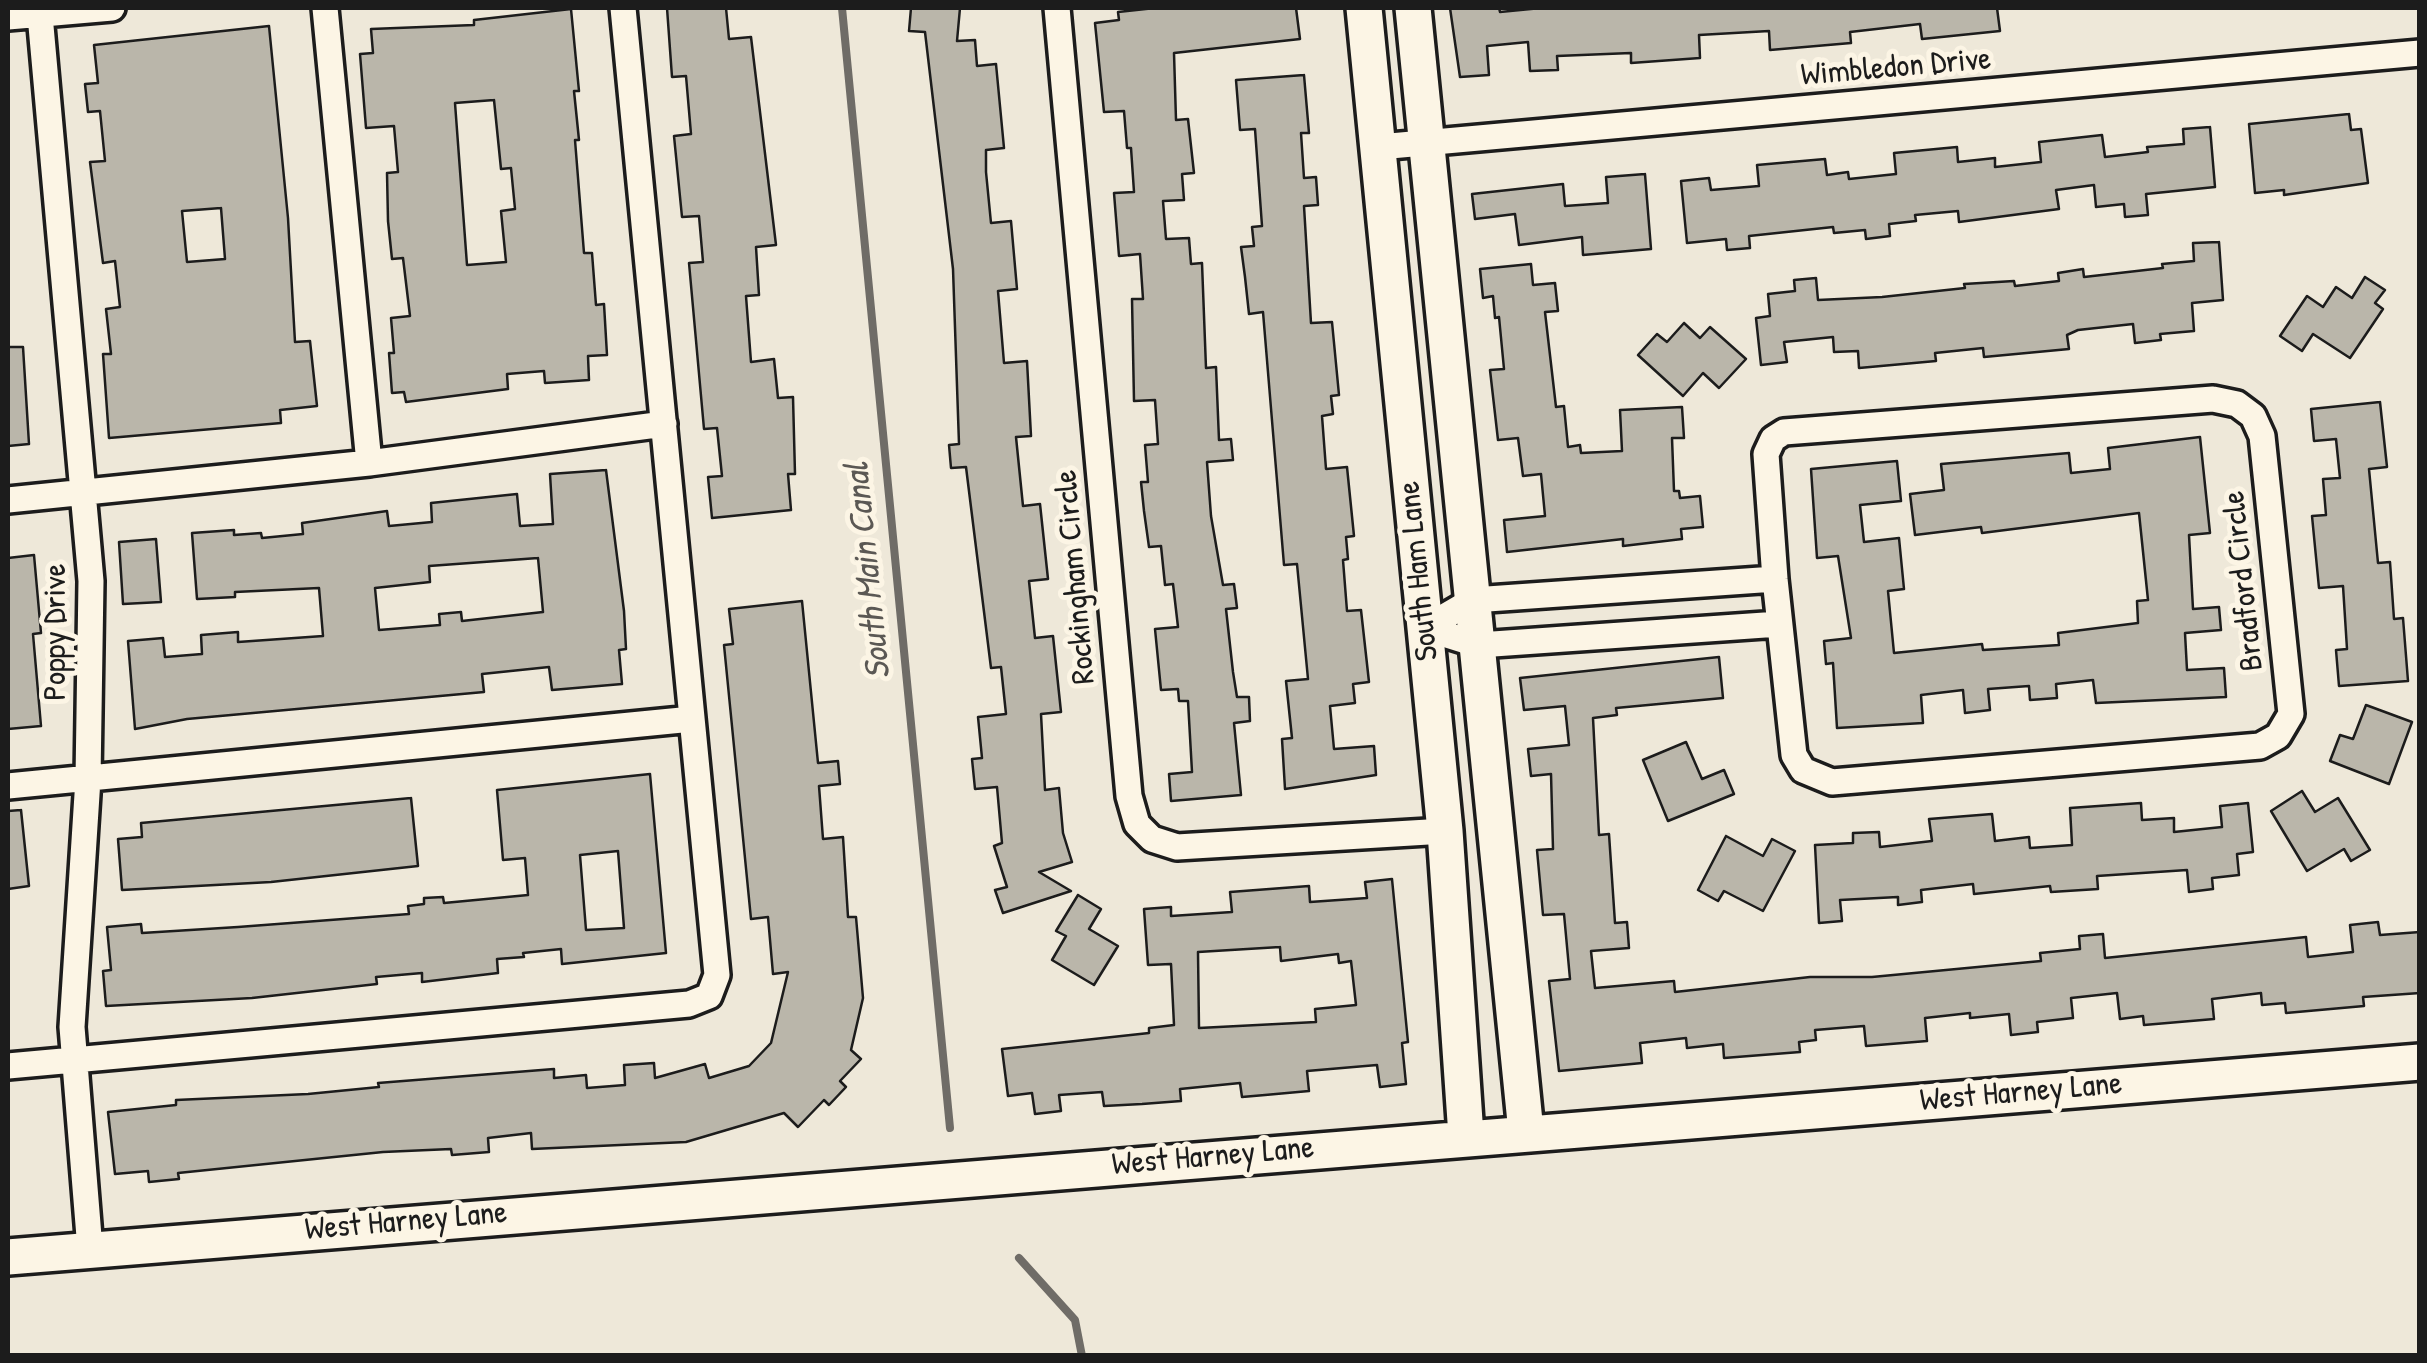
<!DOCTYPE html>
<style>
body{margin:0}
#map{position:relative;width:2427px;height:1363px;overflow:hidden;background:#eee8d9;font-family:"Patrick Hand",sans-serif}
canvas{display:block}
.frame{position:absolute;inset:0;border:10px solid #1c1c1c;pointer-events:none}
</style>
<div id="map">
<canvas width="2427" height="1363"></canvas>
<div class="frame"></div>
</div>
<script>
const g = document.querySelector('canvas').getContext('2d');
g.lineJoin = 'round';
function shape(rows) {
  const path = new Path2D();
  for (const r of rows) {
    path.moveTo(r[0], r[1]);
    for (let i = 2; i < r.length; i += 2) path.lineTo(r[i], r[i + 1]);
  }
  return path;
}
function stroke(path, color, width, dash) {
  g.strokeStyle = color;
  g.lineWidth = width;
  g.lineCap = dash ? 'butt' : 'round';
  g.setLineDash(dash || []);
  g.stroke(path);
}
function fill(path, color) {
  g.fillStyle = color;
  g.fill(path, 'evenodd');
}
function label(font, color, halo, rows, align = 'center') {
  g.font = font + ' "Patrick Hand",sans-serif';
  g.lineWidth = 10;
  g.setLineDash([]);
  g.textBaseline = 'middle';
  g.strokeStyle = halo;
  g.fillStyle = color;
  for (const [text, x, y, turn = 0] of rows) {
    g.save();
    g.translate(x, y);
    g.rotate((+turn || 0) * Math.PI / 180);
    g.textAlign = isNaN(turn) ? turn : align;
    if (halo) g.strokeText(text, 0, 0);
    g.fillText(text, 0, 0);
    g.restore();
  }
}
stroke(shape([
 [842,8,950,1128],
 [1019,1258,1075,1320,1082,1356]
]), '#6f6c67', 8);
const building = shape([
 [667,8,726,8,729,39,751,37,776,245,756,247,759,295,746,296,751,362,774,359,778,398,793,397,795,474,788,474,791,510,712,518,708,477,722,476,717,428,704,429,689,263,703,262,699,216,682,217,674,136,691,134,686,76,672,77,667,8],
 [911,8,960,8,957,41,975,40,977,66,996,64,1004,148,986,150,986,172,991,223,1011,221,1017,289,998,291,1004,363,1027,361,1031,436,1016,437,1023,506,1040,504,1048,579,1029,581,1035,638,1053,636,1061,712,1041,714,1045,790,1059,788,1063,833,1072,862,1039,872,1071,891,1003,913,995,890,1007,887,994,846,1002,843,997,787,975,789,972,759,982,758,978,717,1006,714,1001,667,991,668,966,467,951,468,949,445,959,444,953,269,925,32,909,31,911,8],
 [1155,8,1296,8,1300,39,1174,53,1176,120,1188,119,1194,173,1182,174,1184,200,1163,201,1166,239,1189,238,1191,264,1202,263,1206,368,1216,367,1219,440,1231,439,1233,460,1207,462,1211,516,1223,585,1234,584,1237,608,1226,609,1233,672,1237,697,1249,697,1250,721,1234,723,1241,795,1171,801,1169,774,1192,772,1188,701,1179,701,1178,689,1161,690,1155,629,1178,627,1173,584,1165,585,1161,546,1149,547,1144,511,1141,482,1148,482,1145,445,1158,444,1155,400,1134,401,1132,299,1143,299,1140,254,1119,256,1114,193,1134,192,1131,148,1127,148,1124,111,1104,112,1095,23,1119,20,1118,12,1155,8],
 [1450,8,1499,8,1500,12,1541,8,1997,8,2000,31,1922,39,1920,24,1850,32,1851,43,1770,50,1769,31,1699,35,1700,58,1631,63,1631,53,1557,56,1558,70,1530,71,1528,42,1487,46,1489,75,1460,77,1450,8],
 [571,9,579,91,574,91,579,140,575,140,584,253,592,253,596,305,604,304,607,355,588,356,589,380,545,383,544,371,507,374,508,389,406,402,404,392,392,393,389,353,394,353,391,318,410,316,403,258,392,259,388,221,387,173,398,172,394,126,366,128,360,54,373,53,371,29,474,25,474,20,571,9],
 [494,100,501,169,511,168,515,209,501,211,506,262,467,265,455,103,494,100],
 [269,26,288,218,295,342,310,341,317,406,280,410,281,423,109,438,103,354,111,354,106,309,120,307,115,261,103,263,90,162,105,161,100,111,88,112,85,84,98,83,94,45,269,26],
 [221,208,225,259,187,262,182,211,221,208],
 [1304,75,1309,133,1301,133,1304,178,1316,177,1318,205,1304,206,1311,323,1332,322,1339,395,1331,396,1333,414,1322,416,1326,469,1347,467,1354,536,1346,537,1348,559,1343,560,1347,611,1361,610,1369,682,1353,684,1355,703,1330,706,1334,749,1374,746,1376,775,1285,789,1282,739,1292,738,1286,681,1308,679,1297,564,1284,565,1263,312,1249,314,1245,277,1241,247,1254,246,1252,227,1262,226,1255,129,1240,130,1236,80,1304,75],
 [2349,114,2351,130,2361,129,2368,183,2284,195,2284,190,2255,193,2249,124,2349,114],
 [2210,127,2215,187,2146,194,2148,215,2125,217,2124,204,2096,207,2094,185,2056,190,2059,209,1959,222,1958,211,1915,215,1916,221,1889,224,1890,236,1866,239,1865,230,1834,233,1833,227,1749,236,1750,248,1727,250,1726,239,1687,243,1681,181,1709,178,1711,190,1759,186,1757,165,1825,159,1827,175,1848,172,1849,179,1896,174,1894,153,1957,147,1958,162,1995,158,1995,167,2041,162,2039,142,2102,135,2105,157,2148,152,2147,147,2184,144,2183,129,2210,127],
 [1645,174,1651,249,1583,255,1582,237,1519,245,1515,214,1475,219,1472,194,1563,184,1565,206,1608,203,1606,177,1645,174],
 [2219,242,2223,300,2192,303,2194,331,2160,334,2161,340,2135,343,2133,324,2078,330,2067,335,2069,349,1984,357,1983,348,1935,353,1936,361,1859,368,1858,351,1834,352,1833,337,1784,342,1787,362,1761,365,1756,318,1770,316,1768,294,1795,291,1794,280,1816,278,1818,300,1882,297,1965,288,1964,284,2014,281,2015,286,2059,281,2058,273,2083,269,2084,277,2163,268,2162,264,2194,261,2193,243,2219,242],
 [1531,264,1533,285,1555,283,1558,311,1545,312,1556,407,1564,406,1568,447,1580,445,1581,453,1622,451,1620,410,1682,407,1684,438,1672,438,1674,491,1679,491,1680,498,1700,496,1703,527,1681,529,1682,539,1623,546,1623,539,1507,552,1504,520,1545,516,1541,474,1523,476,1518,438,1498,440,1490,370,1504,369,1499,317,1495,318,1493,296,1483,298,1480,269,1531,264],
 [2365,277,2385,290,2375,303,2383,309,2350,358,2313,334,2302,351,2280,336,2307,296,2323,307,2336,287,2352,298,2365,277],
 [1684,323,1700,338,1710,327,1746,359,1719,388,1703,373,1683,396,1638,355,1657,334,1667,342,1684,323],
 [8,347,23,347,29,444,8,446,8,347],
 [2380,402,2387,467,2369,469,2378,563,2390,562,2394,619,2403,618,2408,681,2339,686,2336,650,2347,649,2343,586,2319,588,2312,516,2326,515,2323,479,2340,478,2336,439,2314,441,2311,409,2380,402],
 [2200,437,2210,533,2189,535,2193,609,2219,607,2221,630,2185,633,2187,670,2224,668,2226,697,2096,703,2093,680,2056,684,2057,698,2030,700,2029,686,1988,689,1990,710,1965,713,1963,690,1921,695,1923,723,1837,728,1833,663,1826,664,1824,641,1851,638,1838,556,1817,558,1811,469,1897,461,1901,501,1860,505,1864,542,1899,538,1904,589,1888,591,1894,653,1982,644,1983,650,2059,645,2058,633,2138,623,2137,601,2148,600,2139,513,1982,533,1981,527,1915,535,1910,494,1944,490,1941,464,2069,453,2071,473,2110,469,2108,448,2200,437],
 [606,470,624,611,626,649,619,650,622,684,552,690,549,667,482,674,484,692,187,719,135,729,128,641,163,638,165,657,202,654,201,635,238,632,238,642,323,636,319,588,235,592,235,597,197,599,192,533,234,530,234,535,261,533,262,538,303,534,302,523,387,511,389,526,432,522,431,503,517,494,520,526,553,524,550,474,606,470],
 [538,558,543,612,462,621,461,612,439,614,440,625,379,630,375,588,430,582,429,566,538,558],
 [156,539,161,602,123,604,119,542,156,539],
 [34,555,41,633,33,634,41,726,8,729,8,558,34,555],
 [802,601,818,763,838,761,840,784,819,786,823,839,843,837,848,917,856,917,863,998,851,1050,861,1059,840,1081,846,1087,829,1105,824,1100,798,1127,784,1113,686,1142,532,1149,531,1133,488,1138,489,1152,452,1155,451,1149,383,1152,178,1173,179,1179,149,1182,148,1171,115,1174,108,1112,176,1105,176,1100,308,1094,379,1087,378,1083,554,1069,554,1078,586,1075,587,1088,625,1085,624,1065,654,1063,655,1078,705,1064,709,1078,749,1066,771,1043,788,972,773,974,768,917,751,919,724,645,733,644,729,609,802,601],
 [1719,657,1723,698,1616,708,1617,715,1593,718,1599,835,1609,834,1615,923,1627,922,1629,948,1591,951,1595,988,1674,981,1675,992,1810,977,1872,977,2041,961,2040,953,2080,949,2079,936,2103,934,2105,958,2306,937,2308,957,2353,952,2350,925,2378,922,2380,935,2420,932,2420,993,2363,997,2364,1006,2286,1013,2285,1003,2262,1005,2261,993,2212,999,2214,1019,2144,1025,2143,1016,2120,1019,2117,993,2071,998,2073,1018,2037,1022,2038,1032,2011,1035,2009,1014,1970,1018,1970,1013,1925,1018,1927,1041,1866,1046,1864,1026,1815,1030,1816,1040,1799,1042,1800,1052,1724,1058,1723,1044,1687,1048,1686,1038,1640,1043,1642,1063,1559,1071,1549,981,1570,979,1564,914,1543,915,1537,850,1553,849,1551,774,1531,776,1528,749,1569,745,1565,706,1524,710,1520,678,1719,657],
 [2366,705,2412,722,2389,784,2330,761,2340,735,2353,739,2366,705],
 [1686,742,1702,779,1724,770,1734,794,1668,821,1643,760,1686,742],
 [650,774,666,953,562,964,561,949,523,953,524,957,497,959,498,973,422,982,422,973,376,977,377,984,252,998,106,1006,103,971,111,970,107,927,141,924,142,933,238,927,409,914,408,906,424,904,424,898,443,897,444,903,528,895,525,858,503,860,497,790,650,774],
 [618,851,624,928,586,930,580,855,618,851],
 [2302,791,2315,812,2338,798,2370,850,2351,861,2344,849,2307,871,2271,811,2302,791],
 [411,798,418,866,271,882,122,890,118,839,142,837,141,823,411,798],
 [2141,803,2142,820,2174,818,2174,832,2222,827,2220,806,2248,803,2253,852,2237,854,2239,875,2212,878,2213,889,2189,892,2187,870,2097,876,2098,889,2051,892,2050,886,1974,894,1973,884,1921,890,1922,902,1898,905,1898,897,1840,900,1842,921,1819,923,1815,845,1853,843,1853,833,1879,832,1880,847,1932,841,1929,819,1992,814,1995,841,2029,837,2030,848,2072,845,2070,808,2141,803],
 [21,810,29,886,8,889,8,811,21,810],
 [1726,836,1763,856,1772,839,1795,851,1763,911,1724,891,1718,901,1698,890,1726,836],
 [1392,879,1408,1042,1402,1043,1406,1084,1380,1087,1377,1065,1307,1071,1309,1091,1265,1095,1242,1097,1240,1083,1180,1089,1181,1101,1142,1104,1104,1106,1102,1092,1059,1095,1061,1111,1035,1114,1032,1093,1008,1096,1002,1049,1149,1033,1149,1028,1174,1025,1171,964,1148,965,1144,909,1171,907,1171,916,1232,912,1230,892,1309,886,1310,902,1367,898,1365,882,1392,879],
 [1280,947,1281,961,1338,954,1339,963,1351,961,1356,1005,1315,1009,1316,1022,1199,1028,1198,952,1280,947],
 [1078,895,1101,909,1089,929,1118,946,1094,985,1052,960,1066,936,1056,931,1078,895]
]);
fill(building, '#bab6aa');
stroke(building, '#1c1c1c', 2.5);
const street = shape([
 [325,8,369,463],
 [1057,8,1129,796,1137,824,1152,839,1177,847,1445,831],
 [40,15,91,581,88,779,72,1027,90,1249],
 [8,17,112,8],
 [1379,147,2420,53],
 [2213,399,2237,404,2253,416,2262,436,2291,714,2278,736,2260,746,1832,782,1803,770,1794,755,1775,579,1766,454,1773,439,1784,432,2213,399],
 [8,500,369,463,664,424],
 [1425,628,1479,645,1779,624],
 [1425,628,1473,600,1775,579],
 [8,786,692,719],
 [8,1066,689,1004,709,996,717,975,623,8]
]);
const secondary = shape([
 [1364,8,1445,831,1466,1136],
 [1413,8,1526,1132],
 [8,1257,2420,1062]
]);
stroke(street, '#1c1c1c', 32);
stroke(secondary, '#1c1c1c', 42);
stroke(street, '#fcf5e5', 25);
stroke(secondary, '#fcf5e5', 35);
label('32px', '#1c1c1c', '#fcf5e5', [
 ["Wimbledon Drive",1896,68,-5],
 ["South Ham Lane",1419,571,-96],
 ["Rockingham Circle",1076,577,-95],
 ["Bradford Circle",2244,581,-96],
 ["Poppy Drive",56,632,-90],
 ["West Harney Lane",2021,1093,-5],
 ["West Harney Lane",1213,1157,-5],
 ["West Harney Lane",406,1222,-5]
]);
label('italic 35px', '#5b5854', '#fcf5e5', [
 ["South Main Canal",869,571,-96]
]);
</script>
